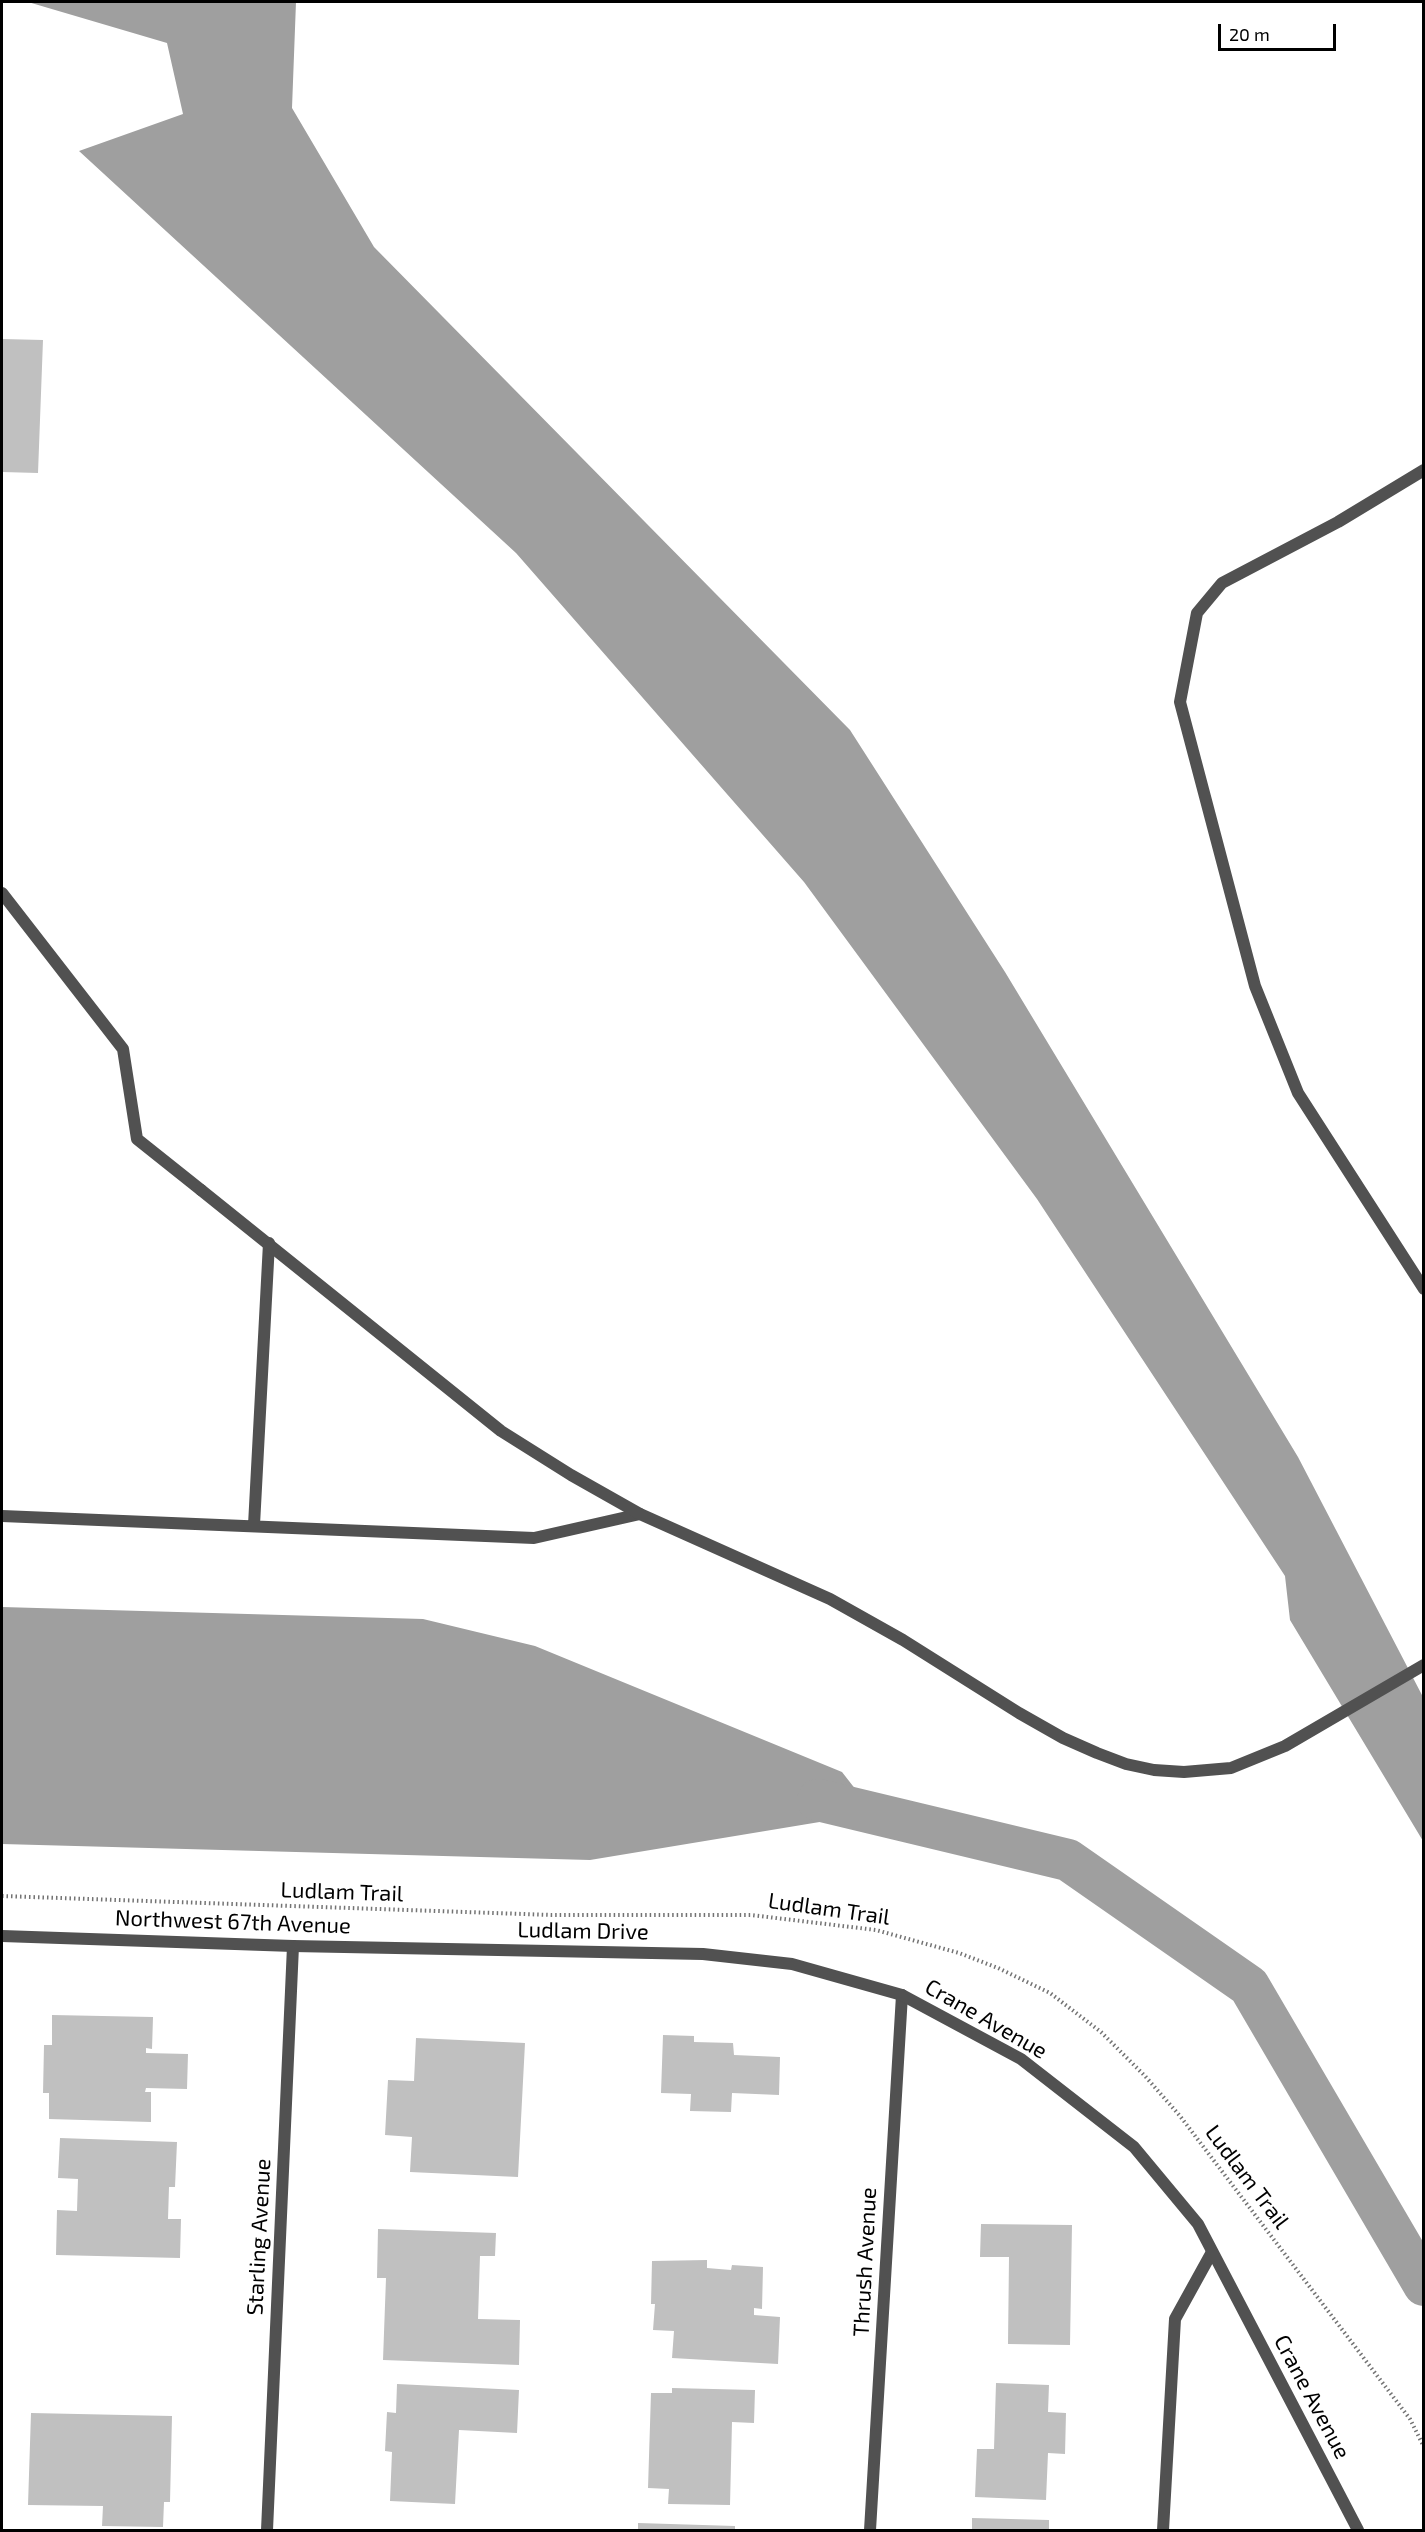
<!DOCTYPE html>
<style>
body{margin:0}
#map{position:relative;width:1425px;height:2532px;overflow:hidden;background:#fff;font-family:"Exo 2",sans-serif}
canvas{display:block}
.frame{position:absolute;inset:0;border:3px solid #000;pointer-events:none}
.scale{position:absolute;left:1218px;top:24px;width:118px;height:27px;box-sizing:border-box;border:3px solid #000;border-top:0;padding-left:8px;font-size:18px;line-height:21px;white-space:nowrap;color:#000;-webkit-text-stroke:4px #fff;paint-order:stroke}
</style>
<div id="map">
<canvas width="1425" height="2532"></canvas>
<div class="frame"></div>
<div class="scale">20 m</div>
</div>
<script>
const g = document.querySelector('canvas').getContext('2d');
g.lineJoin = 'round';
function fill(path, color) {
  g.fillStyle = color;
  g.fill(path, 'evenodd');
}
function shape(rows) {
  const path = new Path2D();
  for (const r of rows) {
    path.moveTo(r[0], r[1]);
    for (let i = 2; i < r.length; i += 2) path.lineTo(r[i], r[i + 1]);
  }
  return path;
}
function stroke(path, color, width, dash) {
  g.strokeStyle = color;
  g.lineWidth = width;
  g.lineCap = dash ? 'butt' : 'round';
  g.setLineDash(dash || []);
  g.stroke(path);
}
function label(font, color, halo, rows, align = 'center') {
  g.font = font + ' "Exo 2",sans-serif';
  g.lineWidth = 4.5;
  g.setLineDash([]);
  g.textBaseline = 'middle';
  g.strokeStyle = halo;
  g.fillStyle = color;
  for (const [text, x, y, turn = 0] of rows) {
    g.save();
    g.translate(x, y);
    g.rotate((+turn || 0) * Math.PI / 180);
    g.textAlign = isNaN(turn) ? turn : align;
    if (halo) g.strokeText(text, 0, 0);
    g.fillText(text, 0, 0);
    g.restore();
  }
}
fill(shape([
 [28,2,296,2,292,108,374,247,850,730,1005,972,1298,1457,1423,1697,1423,1841,1290,1620,1285,1576,1037,1199,804,882,516,553,79,151,183,114,167,43],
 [2,1607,423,1619,535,1646,842,1772,874,1813,590,1860,2,1844]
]), '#9f9f9f');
stroke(shape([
 [818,1800,1068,1860,1249,1986,1424,2285]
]), '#9f9f9f', 42);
fill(shape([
 [2,339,43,340,38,473,2,472],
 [52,2015,153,2017,152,2049,146,2048,146,2053,188,2054,187,2089,146,2088,145,2092,151,2092,151,2122,49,2119,49,2093,43,2093,44,2045,52,2045],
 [663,2035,694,2036,694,2042,733,2043,734,2055,780,2057,779,2095,732,2093,731,2112,690,2111,691,2094,661,2093],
 [416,2038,525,2043,518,2177,410,2172,412,2137,385,2135,388,2080,414,2081],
 [60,2138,177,2142,175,2187,169,2187,168,2219,181,2219,180,2258,56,2255,57,2210,77,2211,78,2179,58,2178],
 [981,2224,1072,2225,1070,2345,1008,2344,1009,2257,980,2257],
 [378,2229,496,2233,495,2256,480,2256,478,2319,520,2320,519,2365,383,2360,386,2278,377,2278],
 [707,2260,707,2268,731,2270,732,2265,763,2267,762,2309,754,2308,754,2315,780,2317,778,2364,672,2358,674,2331,653,2330,655,2304,651,2304,652,2261],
 [996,2383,1049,2385,1048,2412,1066,2413,1065,2454,1048,2453,1046,2500,975,2497,977,2449,994,2449],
 [397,2384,519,2390,517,2433,459,2430,455,2504,390,2501,392,2452,385,2451,387,2412,396,2413],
 [672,2388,755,2390,754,2423,732,2422,730,2505,668,2504,669,2489,648,2488,651,2393,672,2393],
 [31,2413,172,2416,170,2502,164,2502,163,2527,102,2526,103,2506,28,2505],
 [972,2518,1049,2520,1049,2530,972,2530],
 [638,2523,735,2526,735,2530,638,2530]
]), '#c0c0c0');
stroke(shape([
 [2,1896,552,1915,751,1915,876,1930,959,1953,998,1968,1050,1993,1101,2032,1145,2076,1180,2116,1410,2419,1424,2447]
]), '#737373', 4, [1.5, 3]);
stroke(shape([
 [1424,470,1338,522,1222,583,1197,613,1180,702,1255,986,1298,1093,1424,1289],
 [2,893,123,1049,137,1139,201,1190],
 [2,1516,534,1538,640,1514],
 [254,1525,269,1243],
 [1163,2530,1175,2319,1212,2252]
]), '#515151', 12);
stroke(shape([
 [201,1190,501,1431,571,1475,640,1514,830,1599,903,1640,1019,1713,1063,1738,1097,1753,1126,1764,1154,1770,1184,1772,1231,1768,1285,1746,1424,1665],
 [267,2530,293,1946],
 [870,2530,902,1995]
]), '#515151', 12);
stroke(shape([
 [2,1936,293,1946,703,1954,792,1964,902,1995,1021,2059,1134,2147,1198,2224,1358,2530]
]), '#515151', 12);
label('22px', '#000', '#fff', [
 ["Ludlam Trail",342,1892,2],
 ["Ludlam Trail",829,1909,8],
 ["Northwest 67th Avenue",233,1922,2],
 ["Ludlam Drive",583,1931,1],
 ["Crane Avenue",986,2019,30],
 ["Ludlam Trail",1247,2177,53],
 ["Starling Avenue",259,2237,-87],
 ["Thrush Avenue",865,2262,-87],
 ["Crane Avenue",1312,2397,62]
]);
</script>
